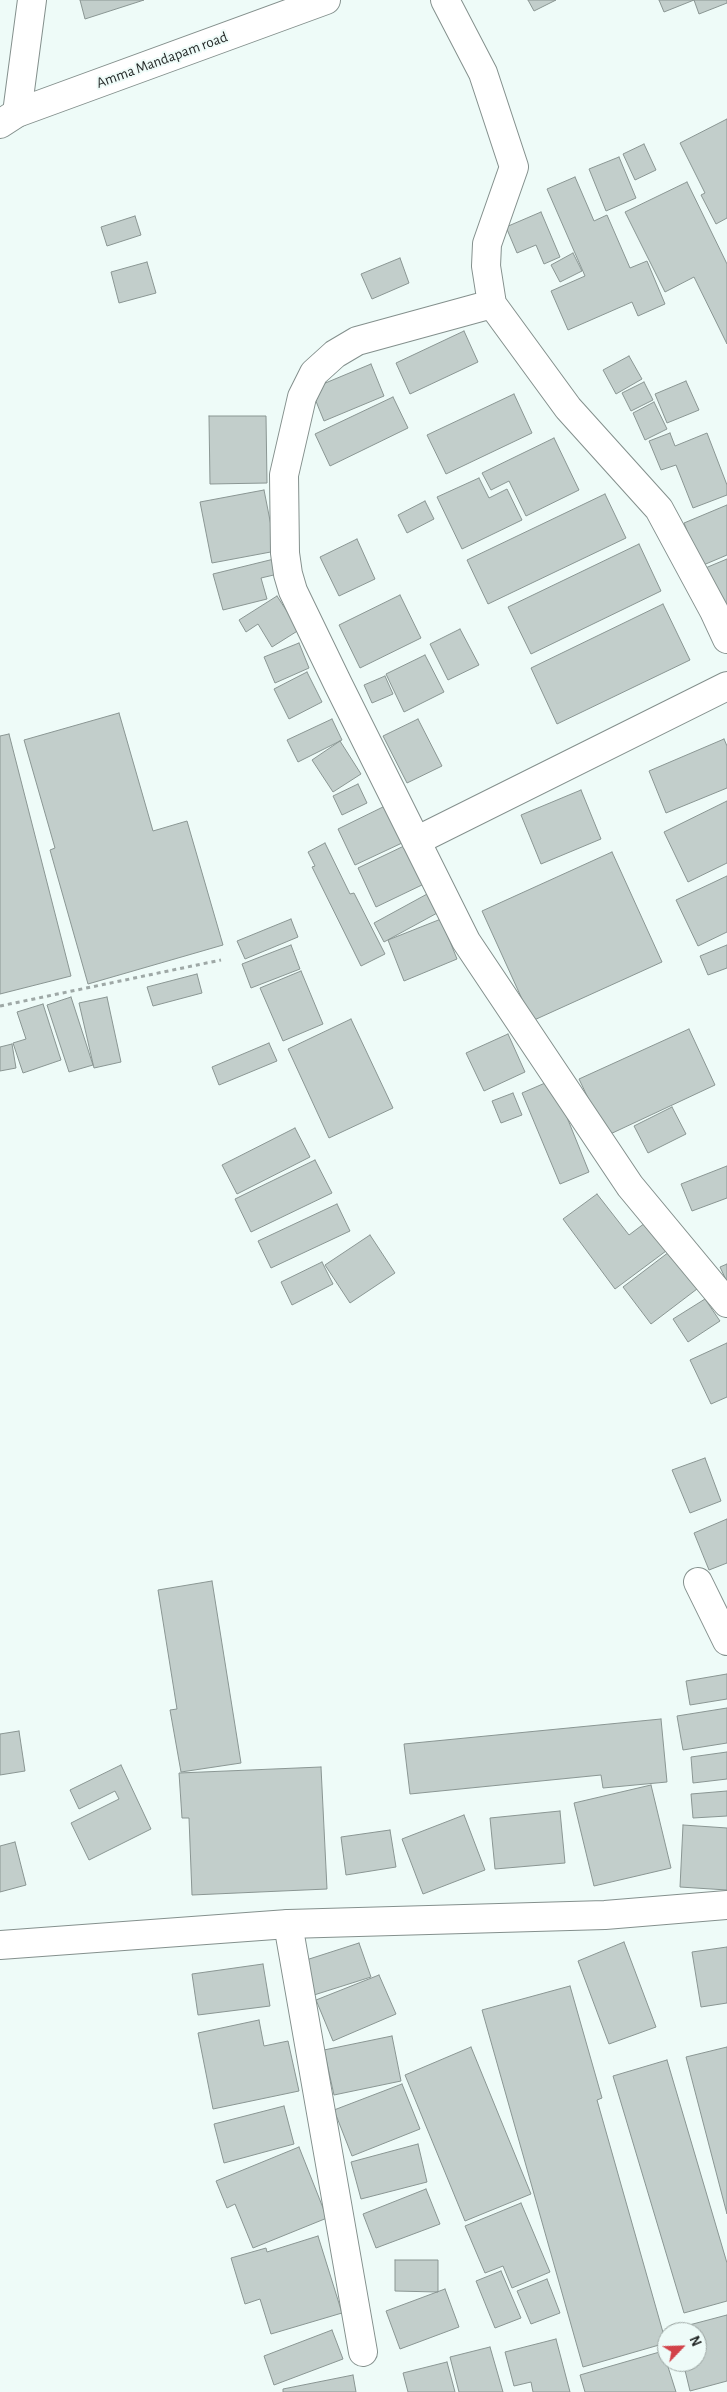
<!DOCTYPE html>
<style>
body{margin:0}
#map{position:relative;width:727px;height:2392px;overflow:hidden;background:#eefbf8;font-family:"Alegreya Sans",sans-serif}
canvas{display:block}
.north{position:absolute;left:657px;top:2322px;width:50px;height:50px;box-sizing:border-box;background:#eefbf8;border:1px solid #9ba5a2;border-radius:50%;rotate:66deg;font-size:14px;font-weight:700;line-height:20px;text-align:center;color:#1f2322}
.north::after{content:'';display:block;margin:auto;width:18px;height:22px;background:#d24249;clip-path:polygon(50% 0,100% 100%,50% 72%,0 100%)}
</style>
<div id="map">
<canvas width="727" height="2392"></canvas>
<div class="north">N</div>
</div>
<script>
const g = document.querySelector('canvas').getContext('2d');
g.lineJoin = 'round';
function fill(path, color) {
  g.fillStyle = color;
  g.fill(path, 'evenodd');
}
function shape(rows) {
  const path = new Path2D();
  for (const r of rows) {
    path.moveTo(r[0], r[1]);
    for (let i = 2; i < r.length; i += 2) path.lineTo(r[i], r[i + 1]);
  }
  return path;
}
function stroke(path, color, width, dash) {
  g.strokeStyle = color;
  g.lineWidth = width;
  g.lineCap = dash ? 'butt' : 'round';
  g.setLineDash(dash || []);
  g.stroke(path);
}
function label(font, color, halo, rows, align = 'center') {
  g.font = font + ' "Alegreya Sans",sans-serif';
  g.lineWidth = 4;
  g.setLineDash([]);
  g.textBaseline = 'middle';
  g.strokeStyle = halo;
  g.fillStyle = color;
  for (const [text, x, y, turn = 0] of rows) {
    g.save();
    g.translate(x, y);
    g.rotate((+turn || 0) * Math.PI / 180);
    g.textAlign = isNaN(turn) ? turn : align;
    if (halo) g.strokeText(text, 0, 0);
    g.fillText(text, 0, 0);
    g.restore();
  }
}
const building = shape([
 [80,0,144,0,85,19,80,0],
 [528,0,556,0,534,11,528,0],
 [659,0,727,0,727,3,699,14,694,0,664,12,659,0],
 [727,119,727,218,716,224,701,195,705,193,680,143,727,119],
 [644,144,656,170,635,180,623,154,644,144],
 [619,157,636,198,606,211,589,169,619,157],
 [575,177,594,221,607,215,630,268,647,261,665,304,638,316,632,302,568,330,551,291,585,276,547,189,575,177],
 [687,182,727,264,727,344,694,277,665,292,625,212,687,182],
 [541,212,560,257,544,264,536,245,517,253,506,227,541,212],
 [135,216,141,235,107,246,101,227,135,216],
 [573,253,582,271,560,282,551,265,573,253],
 [400,258,409,283,372,299,361,274,400,258],
 [147,262,156,293,119,303,111,272,147,262],
 [464,331,478,362,410,394,396,363,464,331],
 [629,356,642,379,616,394,603,370,629,356],
 [371,364,384,396,324,421,311,389,371,364],
 [686,381,699,410,667,423,655,394,686,381],
 [644,382,653,400,631,411,622,393,644,382],
 [514,394,532,433,446,474,427,435,514,394],
 [393,397,408,428,330,466,315,434,393,397],
 [654,402,667,429,645,440,633,413,654,402],
 [209,416,266,416,267,483,210,484,209,416],
 [670,433,675,446,707,433,727,485,727,495,693,508,676,465,661,470,649,441,670,433],
 [554,438,579,490,526,516,509,481,491,490,482,473,554,438],
 [479,478,489,498,507,489,522,520,462,549,437,497,479,478],
 [264,490,276,551,212,563,200,502,264,490],
 [605,494,626,538,488,604,467,560,605,494],
 [425,501,434,519,407,533,398,515,425,501],
 [727,505,727,555,701,566,684,523,727,505],
 [357,539,375,579,339,596,320,557,357,539],
 [639,544,661,591,531,654,508,607,639,544],
 [274,559,278,574,261,578,267,599,223,610,213,574,274,559],
 [727,559,727,626,703,569,727,559],
 [400,595,421,638,360,668,339,625,400,595],
 [277,596,299,630,272,647,258,624,246,632,239,620,277,596],
 [663,604,690,660,557,724,531,668,663,604],
 [460,629,479,665,448,680,430,644,460,629],
 [299,643,309,668,275,683,264,657,299,643],
 [425,655,444,692,404,712,386,674,425,655],
 [307,672,322,702,289,719,274,689,307,672],
 [385,676,393,694,372,703,364,685,385,676],
 [119,713,153,831,187,821,223,945,88,984,50,850,55,848,24,740,119,713],
 [332,719,342,740,298,762,287,740,332,719],
 [418,719,442,766,407,783,383,736,418,719],
 [9,734,71,976,0,994,0,736,9,734],
 [724,739,727,746,727,788,666,813,649,771,724,739],
 [340,741,361,774,333,792,312,760,340,741],
 [358,784,367,803,342,815,333,796,358,784],
 [581,790,601,839,541,864,521,815,581,790],
 [727,801,727,863,688,882,664,832,727,801],
 [385,806,402,843,355,865,338,829,385,806],
 [325,843,350,894,354,893,385,954,361,966,312,867,315,866,308,852,325,843],
 [406,845,424,884,376,907,358,868,406,845],
 [612,852,662,962,532,1021,482,911,612,852],
 [727,876,727,932,698,946,676,900,727,876],
 [429,893,439,912,384,942,374,923,429,893],
 [291,919,298,937,245,959,237,941,291,919],
 [441,919,457,959,404,981,388,940,441,919],
 [291,945,300,969,251,988,242,964,291,945],
 [727,945,727,968,708,975,700,956,727,945],
 [301,971,323,1024,283,1041,260,988,301,971],
 [197,974,202,993,153,1006,147,987,197,974],
 [71,997,93,1065,69,1072,47,1005,71,997],
 [107,997,121,1062,94,1068,79,1003,107,997],
 [43,1004,61,1060,23,1073,13,1043,26,1039,17,1012,43,1004],
 [351,1019,393,1108,329,1138,288,1049,351,1019],
 [689,1029,715,1085,606,1136,579,1079,689,1029],
 [508,1034,525,1072,484,1091,466,1053,508,1034],
 [269,1043,277,1061,219,1085,212,1067,269,1043],
 [12,1044,16,1068,0,1071,0,1047,12,1044],
 [552,1080,589,1172,560,1184,522,1093,552,1080],
 [513,1093,522,1115,501,1123,492,1101,513,1093],
 [672,1107,686,1134,648,1153,634,1126,672,1107],
 [295,1128,310,1157,237,1194,222,1165,295,1128],
 [315,1160,332,1193,251,1232,235,1199,315,1160],
 [727,1166,727,1198,692,1211,681,1184,727,1166],
 [597,1194,629,1235,645,1223,666,1251,615,1289,563,1219,597,1194],
 [337,1204,350,1231,271,1268,258,1241,337,1204],
 [370,1235,395,1273,350,1303,325,1265,370,1235],
 [669,1252,697,1289,651,1324,623,1287,669,1252],
 [322,1262,333,1284,292,1305,281,1282,322,1262],
 [727,1264,727,1282,720,1267,727,1264],
 [705,1299,720,1321,688,1342,673,1319,705,1299],
 [727,1343,727,1397,711,1404,690,1360,727,1343],
 [705,1458,721,1501,690,1513,672,1470,705,1458],
 [727,1519,727,1563,709,1570,694,1533,727,1519],
 [212,1581,241,1763,181,1772,170,1710,177,1709,158,1590,212,1581],
 [727,1674,727,1699,690,1705,686,1681,727,1674],
 [727,1708,727,1743,683,1750,677,1716,727,1708],
 [661,1719,667,1782,603,1788,601,1775,410,1794,404,1744,661,1719],
 [19,1731,25,1771,0,1775,0,1734,19,1731],
 [727,1752,727,1779,693,1783,691,1757,727,1752],
 [121,1765,151,1829,89,1860,71,1823,119,1799,115,1791,79,1809,70,1790,121,1765],
 [321,1767,327,1889,192,1895,189,1818,182,1818,179,1773,321,1767],
 [651,1785,671,1868,594,1886,574,1803,651,1785],
 [727,1791,727,1816,693,1818,691,1794,727,1791],
 [560,1811,565,1863,495,1869,490,1818,560,1811],
 [464,1815,485,1870,423,1894,402,1839,464,1815],
 [683,1825,727,1828,727,1890,680,1887,683,1825],
 [390,1830,396,1867,346,1875,341,1837,390,1830],
 [15,1842,26,1885,0,1892,0,1846,15,1842],
 [624,1942,656,2027,609,2044,578,1961,624,1942],
 [359,1943,371,1977,314,1995,303,1961,359,1943],
 [727,1947,727,2003,701,2007,692,1952,727,1947],
 [263,1964,270,2006,198,2015,192,1974,263,1964],
 [379,1975,396,2014,333,2041,316,2000,379,1975],
 [570,1986,602,2098,597,2100,666,2343,583,2367,482,2010,570,1986],
 [259,2020,264,2046,288,2041,299,2091,213,2109,198,2033,259,2020],
 [392,2036,401,2081,334,2095,324,2050,392,2036],
 [471,2047,531,2194,465,2221,405,2075,471,2047],
 [727,2047,727,2214,686,2057,727,2047],
 [667,2060,727,2263,727,2301,684,2313,613,2076,667,2060],
 [402,2084,420,2129,352,2156,334,2110,402,2084],
 [284,2106,294,2144,224,2163,214,2124,284,2106],
 [418,2144,427,2182,361,2199,351,2162,418,2144],
 [299,2147,327,2218,253,2248,235,2204,227,2208,216,2181,299,2147],
 [426,2189,440,2224,376,2248,363,2214,426,2189],
 [521,2203,550,2272,512,2288,503,2266,485,2273,465,2226,521,2203],
 [318,2236,342,2313,271,2334,260,2299,245,2304,231,2258,266,2248,267,2252,318,2236],
 [395,2260,438,2260,438,2292,395,2291,395,2260],
 [501,2271,521,2318,495,2328,476,2281,501,2271],
 [547,2279,560,2313,531,2324,517,2291,547,2279],
 [445,2289,459,2327,400,2349,386,2311,445,2289],
 [727,2315,727,2381,690,2391,683,2362,697,2362,697,2332,675,2332,674,2329,727,2315],
 [332,2330,343,2359,274,2385,264,2356,332,2330],
 [556,2339,570,2392,533,2392,531,2382,514,2386,505,2352,556,2339],
 [490,2347,503,2392,459,2392,450,2357,490,2347],
 [663,2351,676,2392,585,2392,580,2375,663,2351],
 [447,2362,455,2392,408,2392,403,2373,447,2362],
 [353,2375,356,2392,283,2392,283,2389,353,2375]
]);
fill(building, '#c2cecb');
stroke(building, '#8a9693', 1);
const street = shape([
 [445,0,483,73,514,167,487,244,486,266,492,304,568,408,659,509,714,611,727,639],
 [17,113,32,0],
 [492,304,357,341,335,354,314,373,302,397,284,475,285,553,288,574,293,591,338,684,466,941,630,1186,727,1303],
 [416,841,727,686],
 [698,1582,727,1641],
 [288,1924,363,2352]
]);
const secondary = shape([
 [0,124,17,113,326,0],
 [0,1945,288,1924,605,1915,727,1905]
]);
stroke(street, '#84908d', 30);
stroke(secondary, '#84908d', 30);
stroke(shape([
 [0,1006,221,960]
]), '#9ea8a6', 3, [4, 4]);
stroke(street, '#fff', 28);
stroke(secondary, '#fff', 28);
label('15px', '#1f2322', '#eefbf8', [
 ["Amma Mandapam road",162,60,-20]
]);
</script>
